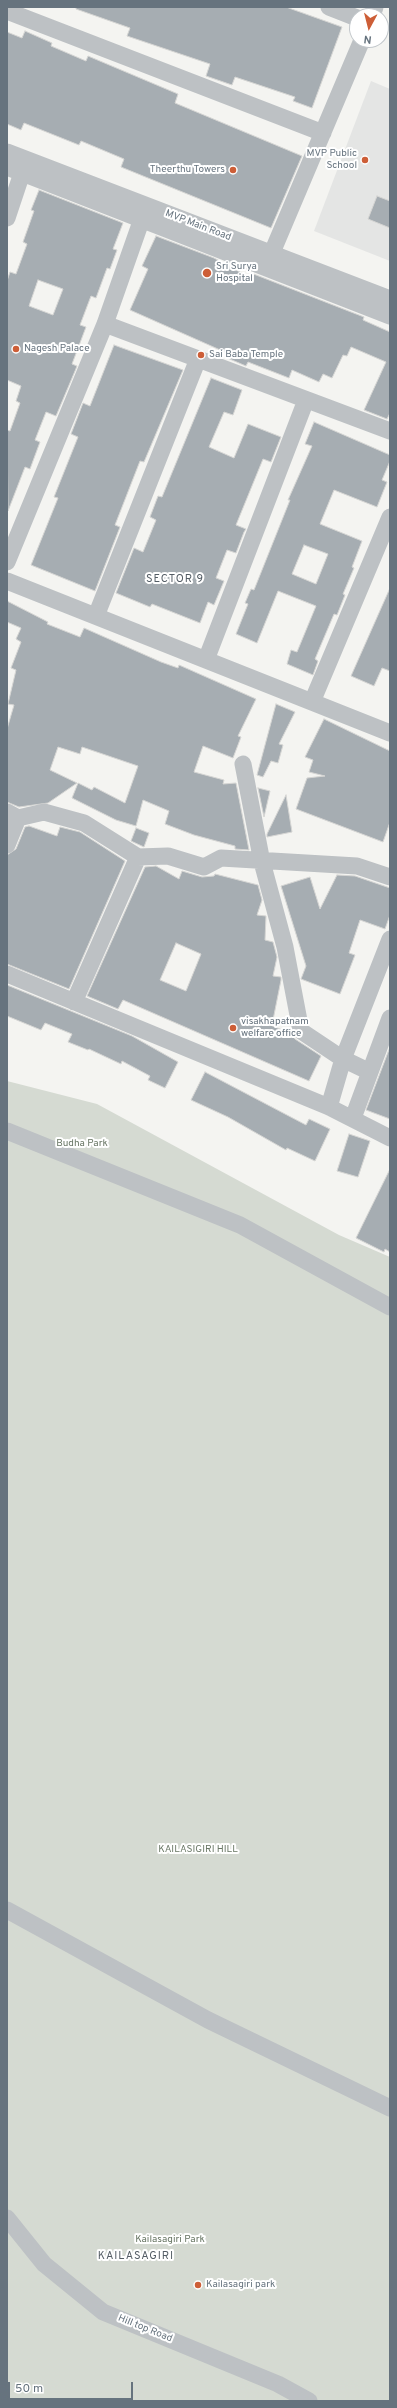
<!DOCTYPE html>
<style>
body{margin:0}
#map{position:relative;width:397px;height:2408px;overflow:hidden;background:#f4f4f1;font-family:Overpass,sans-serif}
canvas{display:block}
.frame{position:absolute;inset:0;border:8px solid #66737e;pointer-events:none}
.north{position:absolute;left:349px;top:8px;width:40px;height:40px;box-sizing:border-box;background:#fff;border:1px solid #c2c7cb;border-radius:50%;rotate:187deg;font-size:11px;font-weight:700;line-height:16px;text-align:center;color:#66737e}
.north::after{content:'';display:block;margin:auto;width:14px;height:18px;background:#cd5e37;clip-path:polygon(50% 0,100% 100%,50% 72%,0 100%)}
.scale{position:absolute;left:8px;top:2382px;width:125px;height:18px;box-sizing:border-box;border:2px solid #66737e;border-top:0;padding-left:5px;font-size:12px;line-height:14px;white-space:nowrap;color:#66737e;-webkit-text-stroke:3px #fff;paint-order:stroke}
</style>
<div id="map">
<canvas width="397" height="2408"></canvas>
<div class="frame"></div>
<div class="north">N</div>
<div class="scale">50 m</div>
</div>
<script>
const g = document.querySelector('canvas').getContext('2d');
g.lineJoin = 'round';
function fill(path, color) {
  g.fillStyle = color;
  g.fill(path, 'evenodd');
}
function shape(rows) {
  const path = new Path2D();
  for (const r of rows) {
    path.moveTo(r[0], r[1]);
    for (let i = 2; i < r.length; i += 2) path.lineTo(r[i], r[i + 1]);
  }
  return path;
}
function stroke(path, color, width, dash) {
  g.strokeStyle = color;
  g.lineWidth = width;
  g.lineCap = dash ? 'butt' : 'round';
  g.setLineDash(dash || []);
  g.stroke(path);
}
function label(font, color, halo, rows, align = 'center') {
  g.font = font + ' Overpass,sans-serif';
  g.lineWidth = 4;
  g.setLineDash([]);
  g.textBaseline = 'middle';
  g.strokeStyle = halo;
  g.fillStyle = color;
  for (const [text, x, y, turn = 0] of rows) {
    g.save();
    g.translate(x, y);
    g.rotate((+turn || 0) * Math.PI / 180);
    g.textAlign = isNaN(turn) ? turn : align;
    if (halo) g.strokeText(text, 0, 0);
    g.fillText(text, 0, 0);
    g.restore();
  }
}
fill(shape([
 [371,81,390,89,390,261,314,231]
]), '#e4e5e4');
fill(shape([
 [7,1081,97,1104,339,1235,390,1257,390,2401,7,2401]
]), '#d5dad2');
const building = shape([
 [76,7,286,7,342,27,312,108,293,101,295,97,235,77,232,85,206,76,210,64,127,36,130,28,76,9,76,7],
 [25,31,52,43,51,46,86,61,88,56,178,94,175,103,302,156,271,228,121,167,124,159,81,141,79,145,24,123,21,130,7,124,7,32,22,38,25,31],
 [39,190,123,223,113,249,117,250,110,269,107,268,96,298,91,296,80,325,86,327,72,364,77,366,75,371,56,416,46,412,35,440,40,442,30,469,25,467,8,511,7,430,10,431,20,403,16,401,21,386,7,380,7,281,10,272,16,274,27,244,23,242,34,211,31,210,39,190],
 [38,280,63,289,53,315,29,306,38,280],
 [377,196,390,201,390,228,368,219,377,196],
 [156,236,214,258,249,277,251,273,351,312,364,317,363,320,390,332,390,413,387,419,364,410,386,362,351,347,347,356,343,355,332,378,323,374,319,382,292,370,289,378,248,362,246,366,225,357,227,353,130,310,148,269,142,266,156,236],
 [114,345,183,370,144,462,140,461,115,525,120,527,95,591,31,565,58,498,54,497,78,437,71,434,83,403,90,406,114,345],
 [211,378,242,390,233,415,224,412,209,447,234,458,248,424,281,437,271,462,263,459,236,525,246,529,244,532,236,553,227,550,216,578,224,581,214,605,208,602,200,623,152,604,150,607,116,593,134,548,143,552,156,520,150,517,158,496,162,497,211,378],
 [314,422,390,455,390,461,382,480,387,482,377,507,334,490,320,524,362,541,352,567,354,568,343,594,345,595,337,615,334,614,315,659,318,661,313,675,287,664,291,650,297,652,316,606,278,591,257,643,236,634,248,604,245,603,251,589,254,590,290,500,288,500,312,446,305,444,314,422],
 [304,545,328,554,316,584,292,574,304,545],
 [390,588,390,671,382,668,374,686,351,676,390,588],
 [7,601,48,622,47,624,80,637,84,628,161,662,178,668,179,665,256,699,238,736,241,737,233,758,203,746,194,772,224,780,223,784,236,783,249,850,235,849,235,846,194,835,165,824,169,811,143,800,136,826,116,820,72,798,78,783,92,790,94,787,125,803,138,766,82,747,80,754,58,747,50,770,77,783,48,803,19,807,7,802,7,729,14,705,8,704,16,670,11,668,21,642,16,639,21,628,7,622,7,601],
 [276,704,295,712,279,744,283,745,278,763,271,761,263,777,257,775,276,704],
 [324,719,390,751,390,822,383,842,296,809,307,778,325,776,309,772,313,760,305,757,324,719],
 [258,788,270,791,264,817,258,788],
 [286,795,292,832,267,837,267,834,286,795],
 [29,826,57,836,60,827,80,832,125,861,69,989,7,964,7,855,16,849,25,827,29,826],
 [136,828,149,833,144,847,131,841,136,828],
 [156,866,179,879,182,871,202,877,214,876,215,874,258,885,262,900,257,915,266,916,265,940,273,942,277,957,273,976,281,977,281,980,273,1020,258,1020,292,1034,295,1039,321,1056,309,1081,123,1000,118,1009,87,996,145,867,156,866],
 [176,943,201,954,186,991,160,980,176,943],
 [337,875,355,876,390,888,390,915,385,929,360,920,349,953,355,955,340,994,301,979,306,966,281,886,310,877,320,909,337,875],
 [7,985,132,1036,178,1062,165,1088,148,1080,150,1076,122,1061,121,1064,89,1049,88,1050,68,1042,72,1034,45,1023,41,1030,7,1016,7,985],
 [390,1047,390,1119,366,1110,390,1047],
 [205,1072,306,1125,309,1119,330,1129,315,1161,287,1148,286,1150,228,1117,191,1100,205,1072],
 [349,1134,370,1141,358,1177,337,1171,349,1134],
 [390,1169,390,1252,385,1249,384,1252,356,1238,390,1169]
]);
fill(building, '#a6adb2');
stroke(building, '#d5d5d3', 1);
stroke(shape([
 [329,7,357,18],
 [7,11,323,133],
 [372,16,375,7],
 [7,152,390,299],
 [7,167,390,316],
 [7,218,22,173],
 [271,255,362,40],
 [105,324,390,431],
 [7,562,105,324,145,210],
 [7,581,390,733],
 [96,616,198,359],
 [206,660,306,400],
 [312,702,390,517],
 [243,764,262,862,285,947,301,1031,343,1059,370,1072],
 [7,812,18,818,7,845],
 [18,818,44,812,84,823,138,857,74,1002],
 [138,857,168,856,204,867,221,858,357,866,390,877],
 [7,974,329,1107,390,1138],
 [329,1107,343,1059,390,939],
 [353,1118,390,1018],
 [7,1131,240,1225,390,1307],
 [7,1910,208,2020,390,2108],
 [7,2218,44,2264,103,2312,278,2384,309,2401]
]), '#bdc1c4', 17);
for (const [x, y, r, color] of [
 [365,160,4,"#cd5e37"],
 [233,170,4,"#cd5e37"],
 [207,273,5,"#cd5e37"],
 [16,349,4,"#cd5e37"],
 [201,355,4,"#cd5e37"],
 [233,1028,4,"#cd5e37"],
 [198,2285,4,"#cd5e37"]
]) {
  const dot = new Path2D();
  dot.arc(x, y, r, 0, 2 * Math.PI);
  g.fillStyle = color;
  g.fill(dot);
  stroke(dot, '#fff', 1.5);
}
label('10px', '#66737e', '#fff', [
 ["MVP Public",357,154,"right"],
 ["School",357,166,"right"],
 ["Theerthu Towers",225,170,"right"],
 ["Sri Surya",216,267],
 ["Hospital",216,279],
 ["Nagesh Palace",24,349],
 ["Sai Baba Temple",209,355],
 ["visakhapatnam",241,1022],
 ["welfare office",241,1034],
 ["Kailasagiri park",206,2285]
], 'left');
label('10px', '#66737e', '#fff', [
 ["MVP Main Road",198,226,21],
 ["Hill top Road",145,2329,22]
]);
label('10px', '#687664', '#fff', [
 ["Budha Park",82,1144],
 ["KAILASIGIRI HILL",198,1850],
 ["Kailasagiri Park",170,2240]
]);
g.letterSpacing = '1px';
label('11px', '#535c64', '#fff', [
 ["SECTOR 9",175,580],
 ["KAILASAGIRI",136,2257]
]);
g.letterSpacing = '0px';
</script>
